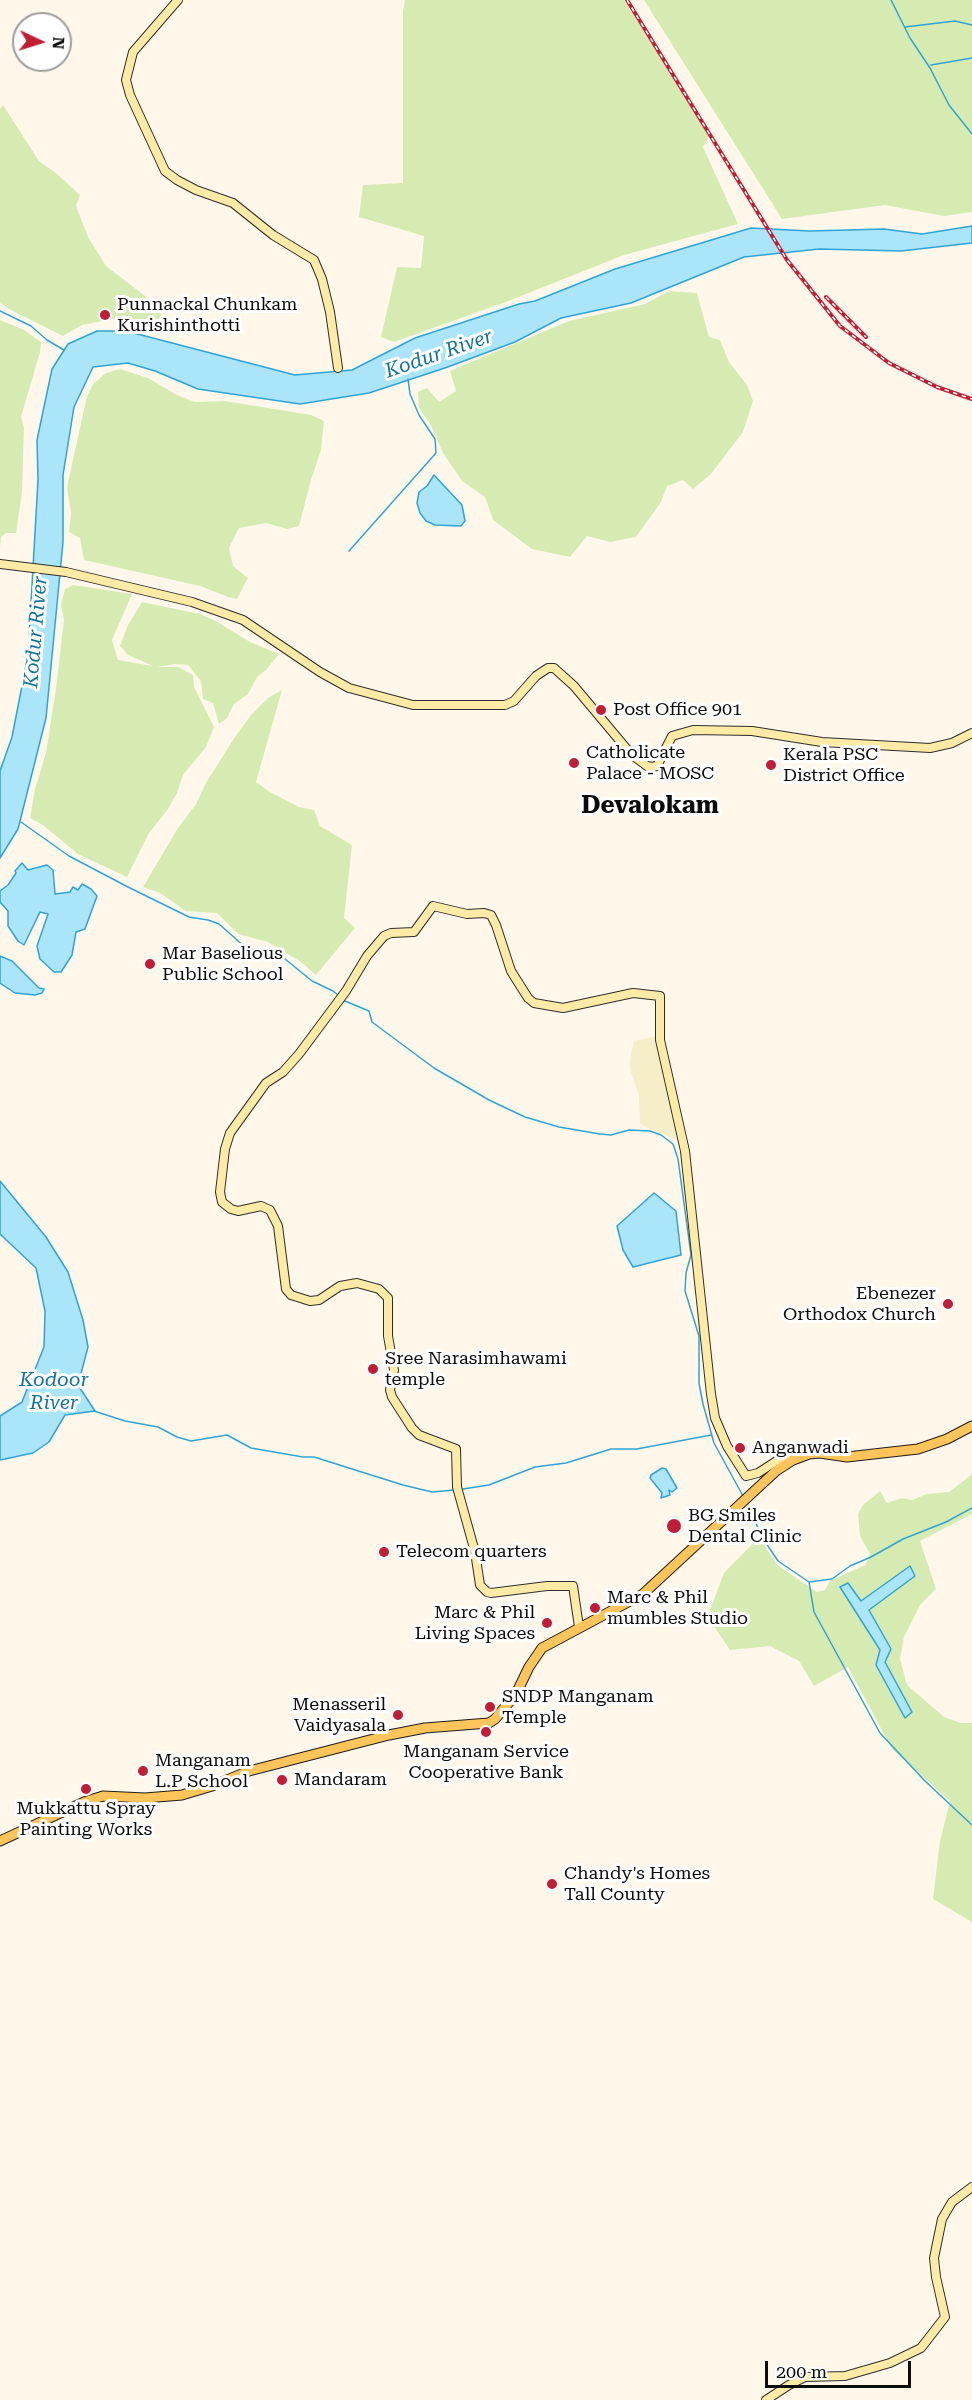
<!DOCTYPE html>
<style>
body{margin:0}
#map{position:relative;width:972px;height:2400px;overflow:hidden;background:#fff8ea;font-family:"Roboto Serif",serif}
canvas{display:block}
.north{position:absolute;left:12px;top:12px;width:60px;height:60px;box-sizing:border-box;background:#fff;border:2px solid #9d9d9d;border-radius:50%;rotate:94deg;font-size:16px;font-weight:700;line-height:24px;text-align:center;color:#0b0b0b}
.north::after{content:'';display:block;margin:auto;width:21px;height:27px;background:#c21d37;clip-path:polygon(50% 0,100% 100%,50% 72%,0 100%)}
.scale{position:absolute;left:765px;top:2361px;width:146px;height:27px;box-sizing:border-box;border:3px solid #0b0b0b;border-top:0;padding-left:8px;font-size:18px;line-height:21px;white-space:nowrap;color:#0b0b0b;-webkit-text-stroke:4px #fff;paint-order:stroke}
</style>
<div id="map">
<canvas width="972" height="2400"></canvas>
<div class="north">N</div>
<div class="scale">200 m</div>
</div>
<script>
const g = document.querySelector('canvas').getContext('2d');
g.lineJoin = 'round';
function fill(path, color) {
  g.fillStyle = color;
  g.fill(path, 'evenodd');
}
function shape(rows) {
  const path = new Path2D();
  for (const r of rows) {
    path.moveTo(r[0], r[1]);
    for (let i = 2; i < r.length; i += 2) path.lineTo(r[i], r[i + 1]);
  }
  return path;
}
function stroke(path, color, width, dash) {
  g.strokeStyle = color;
  g.lineWidth = width;
  g.lineCap = dash ? 'butt' : 'round';
  g.setLineDash(dash || []);
  g.stroke(path);
}
function label(font, color, halo, rows, align = 'center') {
  g.font = font + ' "Roboto Serif",serif';
  g.lineWidth = 6;
  g.setLineDash([]);
  g.textBaseline = 'middle';
  g.strokeStyle = halo;
  g.fillStyle = color;
  for (const [text, x, y, turn = 0] of rows) {
    g.save();
    g.translate(x, y);
    g.rotate((+turn || 0) * Math.PI / 180);
    g.textAlign = isNaN(turn) ? turn : align;
    if (halo) g.strokeText(text, 0, 0);
    g.fillText(text, 0, 0);
    g.restore();
  }
}
fill(shape([
 [657,1036,668,1087,678,1140,647,1128,640,1123,639,1096,630,1069,630,1060,634,1041]
]), '#f6edc9');
fill(shape([
 [405,0,624,0,710,136,703,147,738,224,624,255,506,302,394,342,381,337,397,267,421,268,424,236,359,217,363,185,403,183,403,11],
 [644,0,972,0,972,212,944,216,885,205,782,219],
 [3,105,39,161,56,173,80,195,76,206,88,237,106,266,153,302,162,311,156,328,150,329,126,320,113,319,82,325,63,336,9,309,0,303,0,109],
 [669,291,697,293,709,337,720,340,729,362,747,385,753,401,743,432,711,474,693,489,683,480,667,486,661,502,636,537,610,542,587,536,570,557,532,549,493,520,485,497,462,481,443,453,431,425,419,408,418,392,427,388,439,402,456,391,450,371,569,321,645,304],
 [0,320,24,330,41,342,40,352,21,417,24,428,22,492,16,533,6,533,1,537,0,548],
 [120,369,148,378,177,395,195,402,225,401,311,415,324,421,321,450,311,480,299,526,287,529,266,523,239,528,229,548,233,566,248,578,237,599,228,597,200,586,84,560,80,538,69,532,71,513,67,487,87,396,93,384,106,373],
 [73,585,132,594,112,640,118,660,153,666,128,655,120,646,128,625,142,602,200,614,216,621,250,642,279,654,266,670,257,677,248,694,234,704,227,718,219,724,213,703,203,699,201,681,188,665,175,664,157,667,178,667,193,675,194,687,214,727,206,747,183,775,177,793,168,809,149,833,127,877,78,854,43,825,30,818,35,789,46,753,56,689,64,620,61,605,65,589],
 [282,690,256,782,270,792,299,807,314,810,320,826,352,845,344,918,355,928,316,975,301,962,268,942,238,934,217,913,186,911,160,893,143,887,178,828,196,804,207,781,235,737,251,715,268,698],
 [972,1474,972,1514,920,1541,936,1589,920,1605,904,1637,900,1659,907,1685,944,1717,961,1723,972,1723,972,1922,933,1899,940,1841,950,1801,892,1749,848,1667,814,1686,799,1661,770,1646,730,1650,712,1623,710,1610,724,1573,759,1537,777,1565,817,1592,825,1590,830,1581,865,1565,870,1554,860,1536,858,1514,863,1505,880,1491,887,1503,902,1498,912,1500,927,1494,949,1492]
]), '#d6ebb2');
const water = shape([
 [972,226,972,243,901,251,819,249,744,257,631,303,561,318,515,342,445,368,369,393,300,404,198,389,155,371,128,363,93,367,74,407,63,475,63,542,46,718,18,829,0,858,0,771,12,737,28,655,38,480,37,440,52,369,68,344,97,331,126,331,295,375,352,370,415,338,519,304,535,301,615,269,751,228,810,231,884,229,922,234,972,226],
 [434,475,462,505,465,521,461,526,435,525,426,521,420,513,417,503,419,492,427,486,434,475],
 [22,863,28,870,47,865,53,870,55,894,70,892,73,887,78,890,82,884,91,889,97,896,85,929,76,932,72,955,61,972,54,972,40,959,37,946,48,914,40,912,24,945,18,941,8,926,8,911,0,902,0,891,8,885,16,873,15,871,22,863],
 [0,956,12,961,39,988,44,989,42,993,35,995,15,993,0,983,0,956],
 [0,1181,46,1237,68,1272,83,1320,88,1347,78,1385,95,1411,65,1415,49,1442,33,1453,0,1460,0,1416,22,1402,44,1347,45,1311,36,1268,0,1234,0,1181],
 [654,1193,676,1211,681,1255,633,1267,623,1250,617,1226,654,1193],
 [662,1468,666,1469,677,1488,672,1492,669,1490,670,1495,661,1498,662,1493,650,1478,651,1475,662,1468],
 [910,1566,915,1576,869,1610,891,1649,885,1662,912,1712,905,1718,876,1665,880,1650,840,1587,848,1583,861,1601,910,1566]
]);
fill(water, '#abe5f9');
stroke(water, '#2fa4d4', 1.5);
stroke(shape([
 [891,0,910,38,930,68,949,105,972,134],
 [905,27,955,21,972,25],
 [931,65,972,58],
 [0,311,31,326,47,340,64,350],
 [349,551,436,453,435,439,419,415,410,394,408,379],
 [21,822,69,856,128,887,189,917,208,920,219,924,245,947,279,954,312,981,333,991,339,996],
 [345,1001,369,1011,372,1022,434,1068,489,1100,525,1117,559,1127,600,1134,611,1135,629,1130,650,1131,661,1135,673,1144,678,1159,691,1255,686,1273,685,1291,699,1336,699,1383,703,1404,714,1443,743,1496],
 [94,1411,125,1421,158,1427,177,1437,191,1441,227,1435,251,1448,303,1457,314,1457,403,1485,432,1492,455,1490],
 [463,1489,489,1485,535,1467,566,1463,611,1449,637,1449,711,1435],
 [747,1503,762,1537,778,1561,809,1582,832,1579,850,1566,871,1557,903,1539,946,1522,972,1508],
 [809,1582,814,1612,880,1733,924,1780,972,1825]
]), '#2fa4d4', 1.5);
const secondary = shape([
 [178,0,133,52,126,80,130,95,165,171,177,180,196,190,233,203,273,235,314,260,322,279,330,312,338,368],
 [0,564,66,572,192,602,243,620,320,672,349,688,413,705,505,705,514,701,536,676,548,668,554,668,574,686,631,754,647,766,652,767,657,766,672,736,693,730,752,731,822,742,930,748,952,743,972,733],
 [579,1627,573,1586,547,1586,491,1593,487,1592,480,1585,475,1552,457,1487,456,1449,419,1435,412,1428,392,1397,390,1390,394,1370,388,1336,388,1298,379,1289,357,1283,340,1286,319,1300,310,1301,291,1295,286,1289,278,1226,270,1210,261,1206,238,1211,231,1209,222,1202,220,1192,225,1149,230,1133,266,1083,283,1072,299,1054,346,991,367,956,384,936,391,933,414,932,433,906,467,914,484,913,491,915,496,925,511,971,528,998,534,1003,563,1008,633,993,660,996,660,1040,685,1151,711,1394,715,1418,727,1446,746,1476,758,1473,789,1453,798,1451,809,1454],
 [766,2400,789,2385,805,2377,845,2376,890,2363,921,2348,945,2317,936,2277,934,2258,942,2219,952,2202,972,2187]
]);
const primary = shape([
 [0,1841,84,1802,103,1796,145,1798,182,1795,212,1786,249,1771,389,1735,425,1728,489,1723,495,1719,516,1694,529,1667,542,1648,643,1594,776,1471,793,1460,809,1454,820,1453,847,1457,918,1449,947,1439,972,1426]
]);
stroke(secondary, '#2d2d2d', 10);
stroke(primary, '#1c1c1c', 11);
stroke(secondary, '#ffeba5', 8);
stroke(primary, '#ffc45a', 9);
const rail = shape([
 [627,0,787,260,840,326,889,363,937,387,972,399],
 [826,297,866,337]
]);
stroke(rail, '#c21d37', 4);
stroke(rail, '#fff', 1.5, [4.5]);
for (const [x, y, r, color] of [
 [105,315,6,"#c21d37"],
 [601,710,6,"#c21d37"],
 [574,763,6,"#c21d37"],
 [771,765,6,"#c21d37"],
 [150,964,6,"#c21d37"],
 [948,1304,6,"#c21d37"],
 [373,1369,6,"#c21d37"],
 [740,1448,6,"#c21d37"],
 [674,1526,8,"#c21d37"],
 [384,1552,6,"#c21d37"],
 [595,1608,6,"#c21d37"],
 [547,1623,6,"#c21d37"],
 [490,1707,6,"#c21d37"],
 [398,1715,6,"#c21d37"],
 [486,1732,6,"#c21d37"],
 [143,1771,6,"#c21d37"],
 [282,1780,6,"#c21d37"],
 [86,1789,6,"#c21d37"],
 [552,1884,6,"#c21d37"]
]) {
  const dot = new Path2D();
  dot.arc(x, y, r, 0, 2 * Math.PI);
  g.fillStyle = color;
  g.fill(dot);
  stroke(dot, '#fff', 2);
}
label('18px', '#0b0b0b', '#fff', [
 ["Punnackal Chunkam",117,305],
 ["Kurishinthotti",117,326],
 ["Post Office 901",613,710],
 ["Catholicate",586,753],
 ["Palace - MOSC",586,774],
 ["Kerala PSC",783,755],
 ["District Office",783,776],
 ["Mar Baselious",162,954],
 ["Public School",162,975],
 ["Ebenezer",936,1294,"right"],
 ["Orthodox Church",936,1315,"right"],
 ["Sree Narasimhawami",385,1359],
 ["temple",385,1380],
 ["Anganwadi",752,1448],
 ["BG Smiles",688,1516],
 ["Dental Clinic",688,1537],
 ["Telecom quarters",396,1552],
 ["Marc & Phil",607,1598],
 ["mumbles Studio",607,1619],
 ["Marc & Phil",535,1613,"right"],
 ["Living Spaces",535,1634,"right"],
 ["SNDP Manganam",502,1697],
 ["Temple",502,1718],
 ["Menasseril",386,1705,"right"],
 ["Vaidyasala",386,1726,"right"],
 ["Manganam Service",486,1752,"center"],
 ["Cooperative Bank",486,1773,"center"],
 ["Manganam",155,1761],
 ["L.P School",155,1782],
 ["Mandaram",294,1780],
 ["Mukkattu Spray",86,1809,"center"],
 ["Painting Works",86,1830,"center"],
 ["Chandy's Homes",564,1874],
 ["Tall County",564,1895]
], 'left');
label('italic 20px', '#0f73a2', '#fff', [
 ["Kodur River",439,354,-19],
 ["Kodur River",36,632,-85],
 ["Kodoor",54,1380],
 ["River",54,1403]
]);
label('bold 24px', '#0b0b0b', '#fff', [
 ["Devalokam",650,806]
]);
</script>
